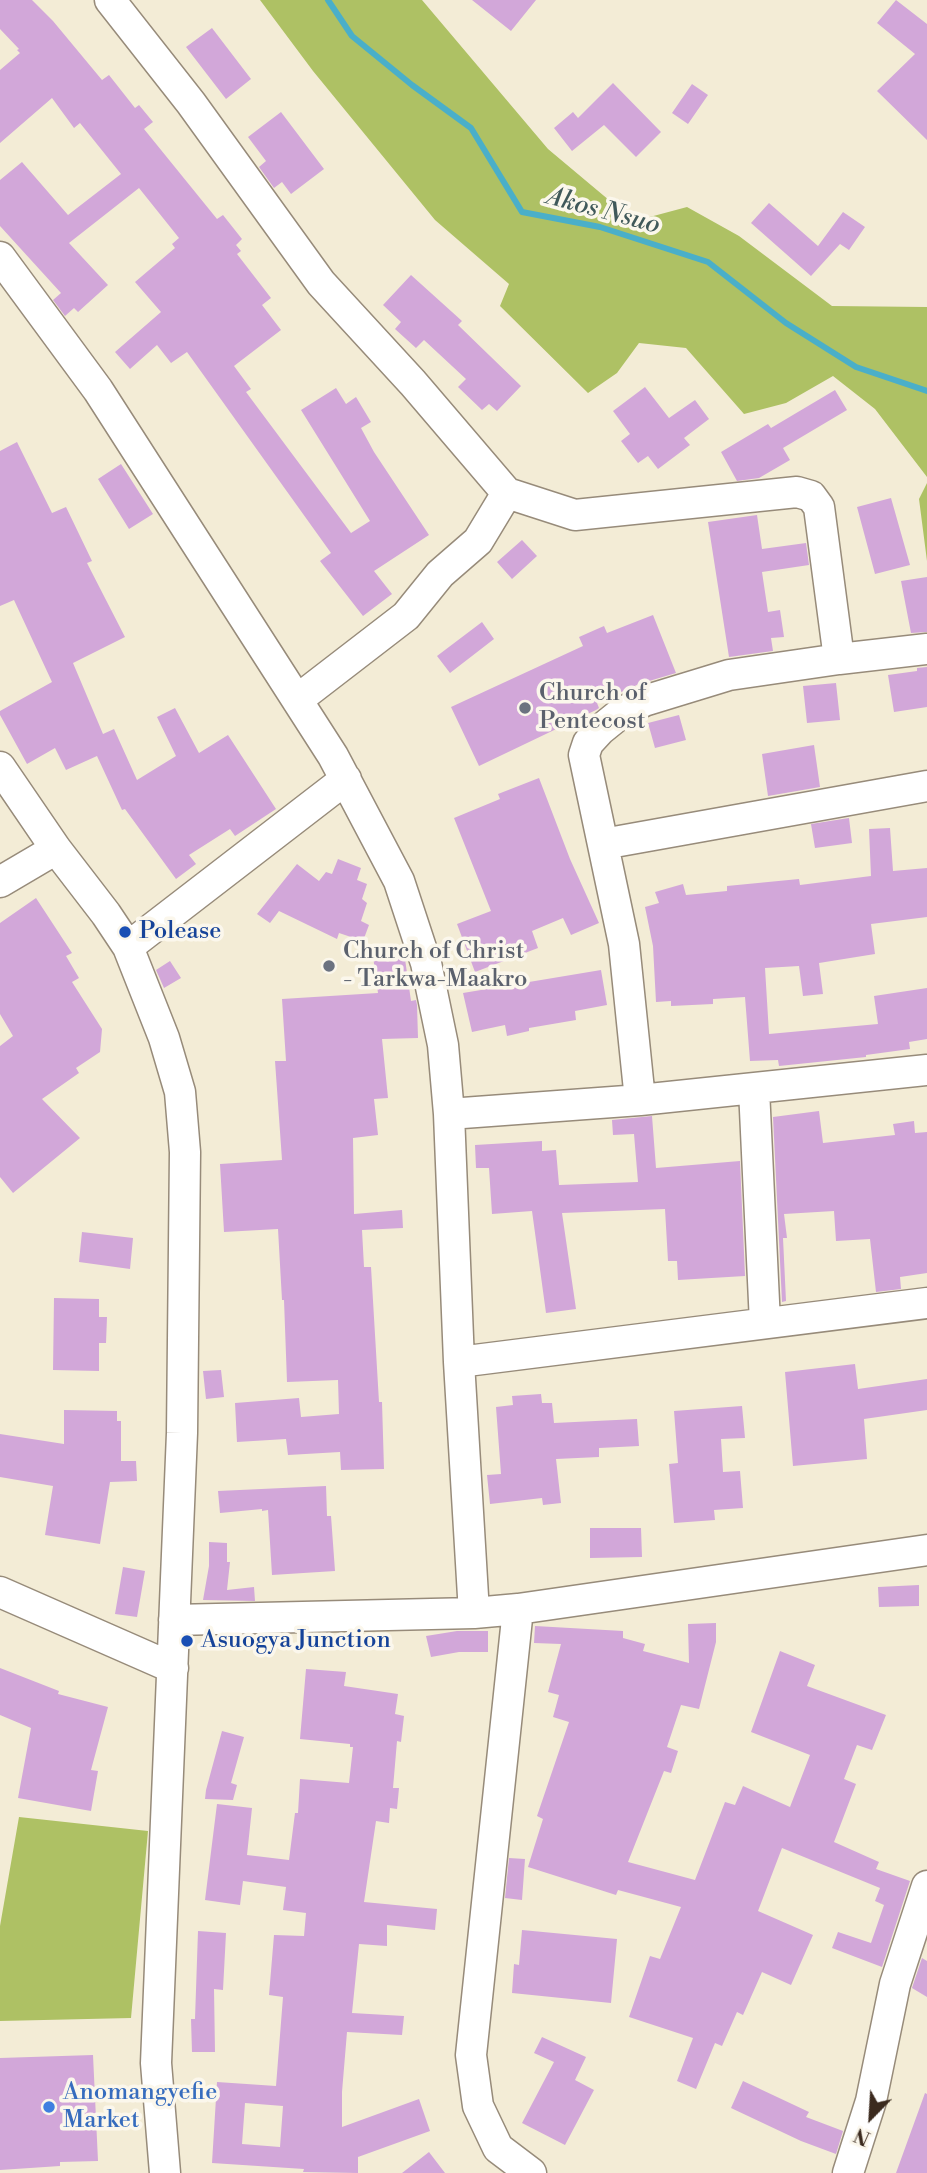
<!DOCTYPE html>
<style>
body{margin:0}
#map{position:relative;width:927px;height:2173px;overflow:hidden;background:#f3ecd6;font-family:"Libre Bodoni",serif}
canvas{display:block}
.north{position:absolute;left:836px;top:2082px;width:70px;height:70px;-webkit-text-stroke:5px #fbf7ec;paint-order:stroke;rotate:204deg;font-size:19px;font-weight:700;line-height:28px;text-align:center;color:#3b2a1e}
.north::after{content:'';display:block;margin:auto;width:24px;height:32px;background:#3b2a1e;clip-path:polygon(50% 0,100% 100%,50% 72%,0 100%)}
</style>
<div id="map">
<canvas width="927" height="2173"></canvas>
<div class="north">N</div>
</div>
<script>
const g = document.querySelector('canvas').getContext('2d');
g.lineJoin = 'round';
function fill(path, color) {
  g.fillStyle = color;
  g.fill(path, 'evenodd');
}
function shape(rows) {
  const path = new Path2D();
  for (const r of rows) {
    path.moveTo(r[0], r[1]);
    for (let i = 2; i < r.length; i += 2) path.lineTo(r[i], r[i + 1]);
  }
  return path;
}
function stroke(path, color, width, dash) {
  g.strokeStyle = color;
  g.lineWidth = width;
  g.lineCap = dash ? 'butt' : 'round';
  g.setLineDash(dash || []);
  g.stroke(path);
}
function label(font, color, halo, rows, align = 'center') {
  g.font = font + ' "Libre Bodoni",serif';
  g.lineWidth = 7;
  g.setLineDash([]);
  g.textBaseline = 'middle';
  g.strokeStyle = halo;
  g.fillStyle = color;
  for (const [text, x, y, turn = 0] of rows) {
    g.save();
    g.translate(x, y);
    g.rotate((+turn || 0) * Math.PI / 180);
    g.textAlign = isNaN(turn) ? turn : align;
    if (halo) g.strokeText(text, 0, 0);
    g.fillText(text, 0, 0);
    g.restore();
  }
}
fill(shape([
 [260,0,422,0,548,149,622,211,646,218,687,207,739,236,832,306,927,307,927,477,875,409,833,376,786,403,744,414,686,348,639,343,617,373,588,393,500,306,509,284,435,220,313,71],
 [927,483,927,561,919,499],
 [19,1817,148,1831,131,2018,0,2021,0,1926]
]), '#aec164');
stroke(shape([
 [328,0,352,36,412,85,471,128,522,212,600,227,708,262,786,323,856,367,927,391]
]), '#4aafc9', 6);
fill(shape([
 [0,0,32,0,53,21,102,80,109,75,135,108,139,105,153,122,144,129,217,219,223,215,242,239,236,245,241,251,237,254,271,298,262,305,281,330,234,366,251,389,246,392,351,533,370,521,301,410,336,388,346,404,356,397,371,422,361,428,374,452,429,535,374,571,392,594,363,616,320,561,331,553,187,352,171,363,157,345,130,369,115,352,161,312,135,282,175,248,172,244,179,238,139,188,69,243,108,285,78,312,74,308,65,316,53,300,61,293,0,226,0,180,22,162,68,215,121,174,80,123,74,128,52,98,0,143,0,70,20,53,17,50,19,49,0,29],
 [472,0,536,0,511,31],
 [896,0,927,24,927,140,877,91,915,54,877,23],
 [212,28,251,79,226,99,186,47],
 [613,83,661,132,636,157,604,125,572,151,554,128,573,112,578,118],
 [692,84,708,95,688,124,672,113],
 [281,112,324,169,291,194,282,182,274,188,259,167,266,161,248,137],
 [769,203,818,246,843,212,865,227,849,250,840,244,811,276,751,223],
 [411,275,462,321,458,325,521,386,497,411,489,404,482,410,458,387,466,379,424,340,416,348,395,329,401,322,383,305],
 [645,387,669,418,695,400,709,419,684,438,690,445,658,469,648,456,638,463,621,441,630,434,613,411],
 [835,390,847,410,783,448,790,460,759,478,737,481,721,452,768,424,771,428],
 [17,442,52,513,66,507,92,561,87,563,125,637,73,663,103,734,114,729,137,780,176,756,157,717,175,708,199,753,228,735,276,809,235,836,230,829,189,855,196,864,176,879,125,809,122,810,97,756,66,770,55,748,27,764,0,715,0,711,52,682,14,600,0,606,0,451],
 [121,464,153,514,129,529,98,479],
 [891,498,910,565,875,574,857,507],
 [757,515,762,549,806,543,809,565,762,572,768,612,780,610,784,637,771,638,773,651,729,657,708,522],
 [522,540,537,556,512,579,497,562],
 [927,577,927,632,911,633,901,581],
 [653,615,676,673,639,684,597,703,599,708,596,710,479,766,451,707,583,646,579,637,604,626,607,633],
 [482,622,494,639,450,673,437,656],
 [927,667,927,707,894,712,888,675,917,671,917,668],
 [836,683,840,720,807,723,803,686],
 [679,715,686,740,655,748,648,723],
 [814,745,820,787,768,796,762,754],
 [539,778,570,859,599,923,571,935,563,918,532,931,538,948,475,972,457,924,491,911,454,818,500,799,498,794],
 [849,818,852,843,815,848,811,824],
 [890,828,893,871,927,868,927,917,871,924,875,954,819,963,823,994,803,996,799,966,765,968,769,1034,878,1024,874,996,927,988,927,1039,909,1042,910,1049,866,1055,866,1057,779,1066,778,1060,750,1061,745,997,713,999,713,1004,671,1006,671,1001,656,1002,653,946,645,907,659,903,655,892,683,884,686,895,727,891,727,886,799,879,800,885,871,876,869,829],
 [338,859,361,868,357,880,367,884,362,899,367,903,361,921,369,925,363,941,339,933,337,939,279,911,270,923,257,914,297,864,319,881,326,872,332,874],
 [36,898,72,953,66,956,79,978,72,982,102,1029,100,1052,76,1068,79,1073,42,1099,80,1138,13,1193,0,1177,0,1046,13,1036,0,1014,0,923],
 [404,952,411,1001,416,1000,417,1005,418,1038,382,1039,388,1098,374,1099,378,1135,353,1138,354,1214,402,1210,403,1228,362,1230,364,1267,371,1267,379,1402,382,1402,384,1469,341,1470,340,1452,288,1455,286,1439,237,1442,235,1403,299,1398,301,1417,339,1414,338,1380,287,1382,284,1300,282,1300,278,1229,224,1232,220,1164,282,1160,275,1061,286,1061,282,999,378,993,373,956],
 [170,961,181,978,164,988,156,970],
 [601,970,607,1005,575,1011,576,1020,529,1028,529,1031,507,1036,505,1025,472,1032,463,993],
 [819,1111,823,1143,895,1135,893,1124,914,1121,915,1133,927,1132,927,1273,900,1277,901,1289,876,1292,870,1239,836,1241,834,1211,784,1214,787,1238,783,1238,786,1301,782,1302,773,1117],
 [652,1116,656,1168,740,1161,745,1276,678,1280,677,1261,668,1261,665,1209,562,1213,576,1309,546,1313,532,1211,492,1214,489,1168,476,1168,475,1145,542,1141,542,1151,556,1150,559,1185,638,1182,634,1134,613,1135,612,1120],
 [82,1232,133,1238,130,1269,79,1262],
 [54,1298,99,1299,99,1317,107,1317,106,1343,99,1343,99,1371,53,1370],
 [855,1364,858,1389,927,1379,927,1410,864,1419,867,1459,793,1466,785,1372],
 [221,1370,224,1397,206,1399,203,1371],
 [541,1394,542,1403,552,1403,554,1423,637,1419,639,1446,599,1448,599,1457,556,1459,561,1503,543,1505,542,1498,490,1504,487,1475,501,1474,496,1407,513,1405,512,1396],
 [742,1406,745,1438,721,1439,723,1472,740,1471,743,1508,714,1510,715,1520,674,1523,669,1464,678,1463,674,1411],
 [64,1410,117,1411,117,1421,121,1421,121,1461,136,1461,137,1481,110,1482,100,1544,45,1535,53,1486,0,1477,0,1434,64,1444],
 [326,1486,327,1516,331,1516,335,1571,272,1575,268,1510,262,1511,262,1509,220,1513,218,1491],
 [590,1528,641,1528,642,1557,590,1558],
 [209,1542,227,1543,227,1562,230,1562,227,1590,254,1587,255,1601,203,1600,209,1566],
 [123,1567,145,1571,137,1617,115,1614],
 [919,1585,919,1606,879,1607,878,1587],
 [716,1623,716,1642,699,1709,681,1705,667,1747,678,1751,671,1773,664,1771,628,1862,695,1880,725,1802,735,1805,743,1786,790,1807,810,1755,751,1732,780,1651,815,1665,807,1686,886,1715,872,1750,857,1745,844,1779,856,1784,834,1842,879,1862,876,1869,910,1881,882,1967,832,1948,838,1932,871,1943,884,1905,875,1901,880,1888,782,1848,758,1911,813,1935,791,1985,762,1972,743,2015,737,2012,722,2046,715,2043,696,2089,677,2081,693,2038,629,2017,650,1956,660,1959,681,1907,618,1890,616,1895,528,1867,543,1819,537,1816,569,1722,553,1717,559,1695,548,1692,561,1644,534,1643,535,1626,623,1631,623,1638,645,1644,643,1651,689,1663,688,1624],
 [457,1631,488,1631,488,1652,459,1652,431,1657,426,1636],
 [0,1668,59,1691,58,1694,108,1707,91,1770,98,1771,91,1811,18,1798,31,1728,0,1715],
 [306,1669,346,1672,344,1686,398,1694,395,1714,404,1716,401,1742,397,1741,393,1788,399,1788,397,1809,390,1808,389,1823,376,1821,364,1902,437,1909,435,1930,387,1925,387,1946,359,1944,352,2013,404,2016,402,2035,347,2032,342,2092,342,2127,419,2099,430,2131,358,2157,358,2173,303,2172,304,2169,212,2163,217,2082,276,2086,283,1997,269,1995,274,1935,304,1936,306,1913,283,1910,286,1887,243,1881,240,1905,205,1900,217,1804,252,1808,247,1855,289,1860,295,1813,298,1813,300,1779,349,1783,353,1747,350,1747,350,1744,300,1739],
 [245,2103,283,2106,280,2147,242,2144],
 [222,1731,244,1737,231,1783,237,1785,233,1800,205,1799,206,1790],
 [509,1858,525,1859,522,1900,505,1898],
 [522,1930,617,1939,611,2003,512,1993,514,1964,519,1965],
 [198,1931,226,1933,223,1990,214,1989,215,2052,192,2052,191,2019,195,2019],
 [922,1958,927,1961,927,1997,912,1988],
 [542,2037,586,2057,575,2080,594,2090,565,2145,522,2123,554,2062,534,2053],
 [93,2055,98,2161,60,2162,60,2166,0,2170,0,2058],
 [743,2081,809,2112,806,2117,843,2131,836,2154,801,2141,731,2108],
 [925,2093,927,2094,927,2173,896,2173],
 [429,2152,445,2173,402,2173]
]), '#d2a7d9');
const minor = shape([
 [110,0,191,103,321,283,413,383,507,493,575,515,797,492,811,496,819,507,839,659,729,675,644,701,621,713,600,730,588,743,584,755,624,944,640,1100],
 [0,257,98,390,333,756,399,881,426,963,443,1045,449,1114,459,1362,474,1613],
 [839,659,927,649],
 [297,700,406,616,440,574,478,541,507,493],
 [0,767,56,849,106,914,128,947,164,1038,180,1092,185,1152,182,1433,156,2063,165,2173],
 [603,844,927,786],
 [0,882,56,849],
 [128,947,346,779],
 [754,1089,765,1323],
 [449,1114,640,1100,927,1070],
 [459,1362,927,1303],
 [0,1592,173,1668],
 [518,1609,471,2055,478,2106,498,2148,531,2173],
 [174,1620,474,1613,518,1609,927,1550],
 [848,2173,871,2101,895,1984,927,1886]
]);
stroke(minor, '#978b7a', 33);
stroke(minor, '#fff', 30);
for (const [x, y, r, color] of [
 [525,708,7,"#6b7280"],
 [125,932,7,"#1a4fb4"],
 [329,966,7,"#6b7280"],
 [187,1641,7,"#1a4fb4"],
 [49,2107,7,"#3f7fe0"]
]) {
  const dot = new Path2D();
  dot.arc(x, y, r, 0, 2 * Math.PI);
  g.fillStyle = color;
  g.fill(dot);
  stroke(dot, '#fbf7ec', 2.5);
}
label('24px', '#5b616d', '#fbf7ec', [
 ["Church of",539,694],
 ["Pentecost",539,722],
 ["Church of Christ",343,952],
 ["- Tarkwa-Maakro",343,980]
], 'left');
label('24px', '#164399', '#fbf7ec', [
 ["Polease",139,932],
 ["Asuogya Junction",201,1641]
], 'left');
label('24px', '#366cbe', '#fbf7ec', [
 ["Anomangyefie",63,2093],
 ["Market",63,2121]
], 'left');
label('italic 26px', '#40595a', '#fbf7ec', [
 ["Akos Nsuo",603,212,15]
]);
</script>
